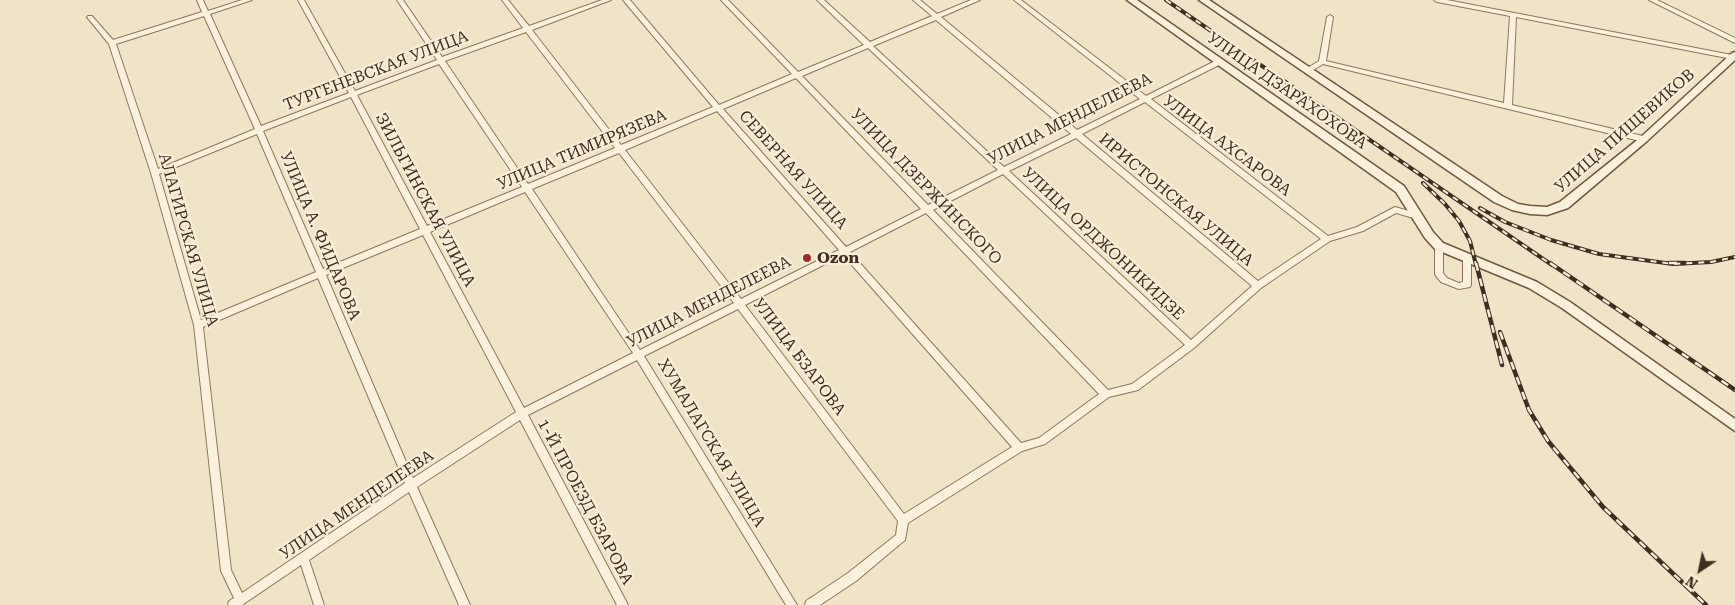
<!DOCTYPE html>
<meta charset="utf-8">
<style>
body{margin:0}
#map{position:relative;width:1735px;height:605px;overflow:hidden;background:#f0e4c8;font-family:"Roboto Serif",serif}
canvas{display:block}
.north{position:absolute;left:1675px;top:545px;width:50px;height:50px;-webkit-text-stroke:4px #f7eed8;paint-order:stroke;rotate:214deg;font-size:14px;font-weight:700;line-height:20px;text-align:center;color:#3d2e20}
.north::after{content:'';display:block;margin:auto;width:18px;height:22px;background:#3d2e20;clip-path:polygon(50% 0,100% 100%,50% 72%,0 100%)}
</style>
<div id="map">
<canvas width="1735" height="605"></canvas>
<div class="north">N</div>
</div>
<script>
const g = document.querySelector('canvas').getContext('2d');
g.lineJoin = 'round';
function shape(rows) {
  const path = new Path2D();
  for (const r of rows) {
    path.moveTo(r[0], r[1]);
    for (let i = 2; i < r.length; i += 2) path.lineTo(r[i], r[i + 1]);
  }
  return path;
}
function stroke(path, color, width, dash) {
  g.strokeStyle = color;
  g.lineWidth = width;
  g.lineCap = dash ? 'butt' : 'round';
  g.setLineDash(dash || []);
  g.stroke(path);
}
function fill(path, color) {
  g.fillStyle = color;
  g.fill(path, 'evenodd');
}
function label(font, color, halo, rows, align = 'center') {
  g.font = font + ' "Roboto Serif",serif';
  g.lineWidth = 4.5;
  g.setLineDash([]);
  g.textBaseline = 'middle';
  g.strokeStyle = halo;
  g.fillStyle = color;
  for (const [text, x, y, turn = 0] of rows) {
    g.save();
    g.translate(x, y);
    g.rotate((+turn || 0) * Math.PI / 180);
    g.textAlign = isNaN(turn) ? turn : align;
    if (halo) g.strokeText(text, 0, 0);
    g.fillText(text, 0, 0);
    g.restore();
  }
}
const street = shape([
 [197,0,203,0,208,11,242,0,252,0,210,14,261,126,349,93,298,0,304,0,355,91,437,60,397,0,403,0,442,57,523,28,502,0,508,0,529,26,602,0,611,0,532,30,621,145,713,107,623,0,630,0,719,105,792,74,721,0,728,0,798,72,864,45,817,0,824,0,870,42,932,16,913,0,920,0,937,14,971,0,980,0,941,17,1077,130,1140,99,1014,0,1021,0,1146,96,1217,60,1221,60,1221,64,1151,99,1328,236,1357,227,1395,207,1420,214,1421,216,1417,219,1396,213,1363,231,1330,241,1261,288,1194,348,1138,390,1109,397,1045,444,1022,451,908,523,905,540,856,581,820,605,805,605,806,601,848,573,896,535,898,521,738,309,644,356,797,605,786,605,637,360,528,415,628,605,617,605,520,420,417,487,470,605,459,605,409,492,309,560,324,605,314,605,301,565,242,605,228,605,229,601,234,598,221,571,194,325,151,173,109,44,87,17,88,16,92,16,113,40,202,12,197,0],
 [204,16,255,129,158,169,116,44,204,16],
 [936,20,1071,134,1004,167,873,46,936,20],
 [526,32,615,148,528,184,445,61,526,32],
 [868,48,998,170,928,205,802,76,868,48],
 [439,64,522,187,427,226,357,95,439,64],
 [796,78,921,209,846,247,723,109,796,78],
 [351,97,420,229,323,269,263,131,351,97],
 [1145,102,1321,239,1258,281,1082,134,1145,102],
 [717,111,839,250,741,299,625,150,717,111],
 [257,134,316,272,201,320,159,174,257,134],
 [1076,138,1252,286,1191,340,1009,171,1076,138],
 [619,153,734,303,640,350,532,189,619,153],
 [1003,174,1185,345,1132,384,1108,390,933,210,1003,174],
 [525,192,633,353,524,408,430,232,525,192],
 [926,213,1099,394,1039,438,1021,443,850,252,926,213],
 [423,235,516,412,413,478,326,275,423,235],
 [843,255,1012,447,904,514,745,305,843,255],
 [318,278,405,483,242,593,231,570,203,327,318,278],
 [1434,0,1447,0,1732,55,1734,55,1735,58,1732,59,1516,17,1512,105,1647,137,1648,139,1647,141,1644,142,1323,64,1310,72,1306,72,1304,70,1319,61,1327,17,1330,15,1333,17,1326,61,1504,103,1510,16,1437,2,1434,0],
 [1649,0,1657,0,1735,38,1735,43,1649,0],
 [1439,243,1443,246,1443,273,1447,278,1459,283,1463,282,1463,259,1467,256,1470,257,1471,259,1471,285,1470,287,1459,289,1456,288,1441,282,1436,276,1435,274,1435,246,1439,243]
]);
const secondary = shape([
 [1127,0,1137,0,1404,186,1433,232,1443,243,1537,282,1570,302,1735,419,1735,431,1562,308,1529,288,1435,249,1425,238,1396,192,1127,0],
 [1199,0,1209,0,1502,196,1518,204,1530,206,1547,207,1560,202,1641,137,1732,53,1735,52,1735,60,1647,141,1568,208,1547,215,1530,214,1512,210,1494,202,1199,0]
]);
stroke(street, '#8d765c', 2);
stroke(secondary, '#6f573f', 3);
fill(street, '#faf1dc');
fill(secondary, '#faf1dc');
const railFar1 = shape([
 [1166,0,1552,265],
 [1423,183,1445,204,1459,221,1470,241,1476,265],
 [1480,208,1505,222,1551,240,1599,254,1673,264,1711,262,1735,257]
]);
const rail = shape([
 [1476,263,1502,365],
 [1550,263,1735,390],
 [1669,263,1685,263],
 [1500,332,1529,410,1548,441,1603,507,1706,605]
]);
stroke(railFar1, '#3d2e20', 4);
stroke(rail, '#3d2e20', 4.5);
stroke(railFar1, '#f7eed8', 2, [6]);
stroke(rail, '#f7eed8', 2.5, [8]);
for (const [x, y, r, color] of [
 [807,258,5,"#9e2a2b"]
]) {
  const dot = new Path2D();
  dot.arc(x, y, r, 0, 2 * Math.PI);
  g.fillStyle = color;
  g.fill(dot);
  stroke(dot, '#f7eed8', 2);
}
label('16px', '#3d2e20', '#f7eed8', [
 ["ТУРГЕНЕВСКАЯ УЛИЦА",376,71,-21],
 ["УЛИЦА ДЗАРАХОХОВА",1287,91,35],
 ["УЛИЦА МЕНДЕЛЕЕВА",1070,119,-27],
 ["УЛИЦА ПИЩЕВИКОВ",1625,131,-41],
 ["УЛИЦА АХСАРОВА",1227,146,37],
 ["УЛИЦА ТИМИРЯЗЕВА",582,150,-23],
 ["СЕВЕРНАЯ УЛИЦА",793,170,48],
 ["УЛИЦА ДЗЕРЖИНСКОГО",926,187,46],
 ["ЗИЛЬГИНСКАЯ УЛИЦА",425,200,62],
 ["ИРИСТОНСКАЯ УЛИЦА",1176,200,40],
 ["УЛИЦА А. ФИДАРОВА",320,236,67],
 ["АЛАГИРСКАЯ УЛИЦА",188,240,74],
 ["УЛИЦА ОРДЖОНИКИДЗЕ",1103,244,43],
 ["УЛИЦА МЕНДЕЛЕЕВА",709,302,-27],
 ["УЛИЦА БЗАРОВА",799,357,53],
 ["ХУМАЛАГСКАЯ УЛИЦА",711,443,59],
 ["1-Й ПРОЕЗД БЗАРОВА",585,502,62],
 ["УЛИЦА МЕНДЕЛЕЕВА",357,505,-34]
]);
label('bold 16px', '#3d2e20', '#f7eed8', [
 ["Ozon",817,258]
], 'left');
</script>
